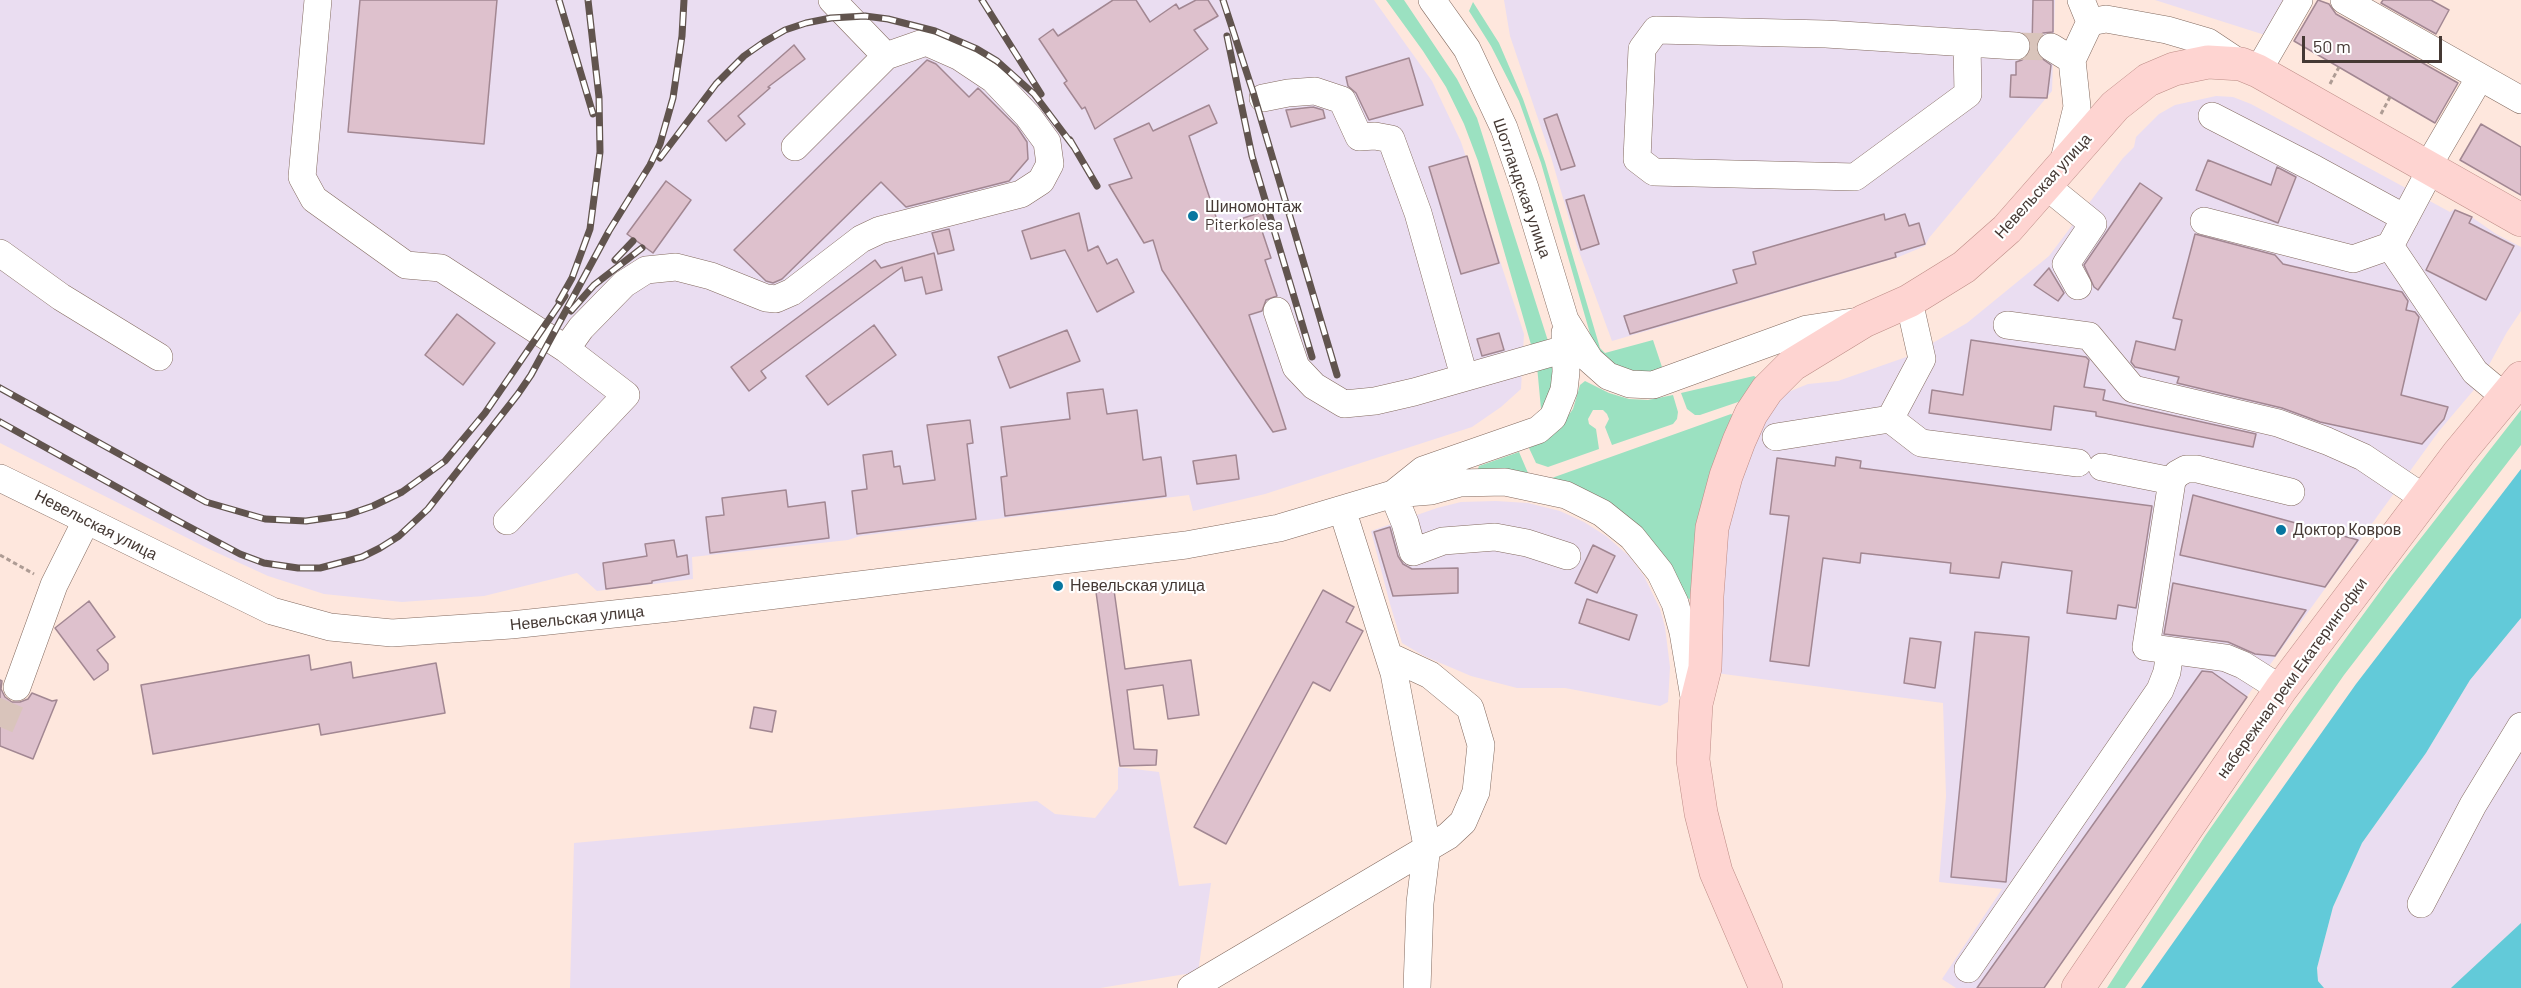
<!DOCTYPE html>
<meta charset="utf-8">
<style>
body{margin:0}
#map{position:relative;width:2521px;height:988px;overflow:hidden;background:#fee7dd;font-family:Barlow,sans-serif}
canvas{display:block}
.scale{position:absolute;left:2302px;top:36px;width:140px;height:27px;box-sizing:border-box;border:3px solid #453934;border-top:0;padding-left:8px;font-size:18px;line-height:21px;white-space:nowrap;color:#453934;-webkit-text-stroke:4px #fff;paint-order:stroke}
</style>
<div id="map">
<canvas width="2521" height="988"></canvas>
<div class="scale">50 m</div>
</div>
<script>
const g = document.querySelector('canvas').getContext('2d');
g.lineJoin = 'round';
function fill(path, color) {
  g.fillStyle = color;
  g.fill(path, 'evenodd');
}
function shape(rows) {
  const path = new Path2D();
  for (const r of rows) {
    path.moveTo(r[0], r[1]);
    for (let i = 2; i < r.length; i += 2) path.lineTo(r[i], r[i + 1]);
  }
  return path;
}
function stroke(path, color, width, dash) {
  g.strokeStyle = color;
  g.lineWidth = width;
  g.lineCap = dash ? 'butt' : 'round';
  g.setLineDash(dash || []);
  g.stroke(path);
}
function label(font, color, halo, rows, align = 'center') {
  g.font = font + ' Barlow,sans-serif';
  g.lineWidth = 4.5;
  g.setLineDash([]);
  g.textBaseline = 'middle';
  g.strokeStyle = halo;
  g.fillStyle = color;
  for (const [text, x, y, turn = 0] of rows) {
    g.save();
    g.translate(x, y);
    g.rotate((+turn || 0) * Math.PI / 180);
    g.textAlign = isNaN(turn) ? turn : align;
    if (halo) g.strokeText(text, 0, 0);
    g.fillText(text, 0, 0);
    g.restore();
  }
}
fill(shape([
 [0,0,1374,0,1432,81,1461,142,1524,334,1521,389,1501,407,1472,427,1265,494,1193,511,1189,495,860,536,848,540,692,557,693,579,597,591,577,573,484,596,402,602,324,594,268,576,209,549,0,443],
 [1504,0,2055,0,2052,91,1929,238,1925,246,1896,258,1612,341,1577,246,1551,157,1510,36],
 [2155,0,2290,0,2268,36],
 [2216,96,2233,97,2251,104,2450,212,2455,209,2473,218,2496,234,2521,247,2521,311,2507,332,2478,385,2439,431,2243,702,2043,988,1956,988,1942,979,2002,889,1939,882,1946,796,1943,703,1716,673,1729,517,1758,426,1786,393,1808,384,1838,381,1912,355,1967,323,2049,256,2123,158,2134,147,2136,137,2159,114,2175,105],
 [1496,501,1528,503,1560,511,1584,522,1606,536,1629,556,1644,576,1660,609,1665,627,1670,667,1668,702,1660,706,1565,688,1517,688,1471,676,1424,656,1402,643,1390,604,1371,531,1437,508,1461,502],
 [2521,618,2521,923,2451,988,2324,988,2318,981,2317,968,2333,907,2362,843,2426,753,2470,680],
 [1118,767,1159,772,1179,886,1211,883,1198,972,1100,988,570,988,574,843,1037,801,1055,814,1095,818,1118,789]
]), '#eaddf1');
fill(shape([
 [1386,0,1404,0,1457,79,1477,118,1548,341,1532,348,1478,161,1464,124,1446,87,1423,51],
 [1473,2,1499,43,1523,99,1545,162,1600,348,1605,353,1653,340,1663,370,1646,374,1618,368,1604,358,1591,337,1541,163,1519,101,1491,46,1469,11],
 [1553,365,1554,375,1550,397,1541,409,1537,366],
 [1754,376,1757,378,1741,401,1700,415,1695,415,1687,409,1681,393],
 [1585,381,1609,393,1629,399,1648,400,1673,395,1678,412,1677,419,1673,424,1612,445,1605,427,1609,419,1607,414,1603,410,1593,410,1588,419,1589,424,1596,429,1599,449,1548,467,1536,463,1529,448,1539,443,1565,420,1573,409,1580,385],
 [2521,410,2521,445,2344,675,2125,988,2107,988,2205,836,2284,723,2392,575],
 [1731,414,1733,415,1700,518,1690,599,1687,598,1671,566,1647,535,1549,479],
 [1519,452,1528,473,1478,469,1479,466]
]), '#9be1c1');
fill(shape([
 [2521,469,2521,618,2470,680,2426,753,2362,843,2333,907,2317,968,2318,981,2324,988,2141,988,2356,684],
 [2521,923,2521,988,2451,988,2452,987]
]), '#62cad9');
const building = shape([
 [360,0,497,0,484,144,348,132,360,0],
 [1113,0,1136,0,1150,22,1176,4,1179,9,1196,0,1208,0,1218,16,1194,30,1208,49,1095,129,1085,107,1082,109,1064,83,1067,81,1039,39,1053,29,1058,36,1113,0],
 [2033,0,2053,0,2053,32,2043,33,2037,39,2035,46,2037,55,2051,65,2047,98,2010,97,2011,75,2016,75,2016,62,2022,60,2029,55,2032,48,2033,0],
 [2318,0,2329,4,2336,14,2458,83,2435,123,2294,41,2318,0],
 [2383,0,2431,0,2449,10,2436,34,2381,3,2383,0],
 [794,45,805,59,768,87,770,88,738,116,745,124,726,141,708,121,794,45],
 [1409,58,1423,105,1369,120,1356,93,1348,86,1346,77,1409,58],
 [927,60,936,64,969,97,978,88,1017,127,1027,142,1028,159,1009,181,906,207,881,182,782,279,773,283,766,281,734,250,927,60],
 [1209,105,1217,123,1189,136,1219,226,1262,212,1268,229,1262,231,1271,258,1265,260,1277,296,1266,300,1262,311,1249,315,1286,429,1273,432,1162,270,1153,240,1144,243,1109,185,1132,178,1114,139,1149,123,1153,131,1209,105],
 [1313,107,1323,110,1325,118,1291,127,1286,110,1313,107],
 [1557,114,1575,166,1561,170,1544,119,1557,114],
 [2481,124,2521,147,2521,195,2460,160,2481,124],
 [1467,156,1499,263,1461,274,1429,167,1467,156],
 [2208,160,2271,185,2277,167,2296,177,2278,223,2196,190,2208,160],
 [666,181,691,200,653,253,627,234,666,181],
 [2140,183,2162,198,2098,290,2094,287,2084,265,2140,183],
 [1584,195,1599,244,1581,250,1566,200,1584,195],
 [2455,210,2472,217,2469,223,2514,246,2486,300,2426,270,2455,210],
 [1079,213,1088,251,1098,246,1107,264,1117,259,1134,292,1097,312,1065,250,1031,259,1022,231,1079,213],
 [1884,214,1885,220,1905,214,1909,226,1919,223,1925,244,1895,253,1896,257,1630,334,1624,316,1737,283,1733,270,1756,264,1753,252,1884,214],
 [949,229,954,250,938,254,932,233,949,229],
 [2195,234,2275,255,2283,264,2402,292,2408,301,2406,310,2415,312,2419,317,2401,395,2448,407,2444,419,2422,444,2320,422,2282,408,2177,383,2179,377,2135,367,2131,362,2136,341,2175,350,2182,320,2173,318,2195,234],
 [934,253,942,290,926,294,922,277,905,281,902,267,761,371,766,378,749,391,731,367,875,260,881,268,934,253],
 [2049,268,2064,293,2058,301,2034,285,2049,268],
 [457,314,495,343,463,385,425,355,457,314],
 [874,325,896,355,828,405,806,376,874,325],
 [1067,330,1080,361,1010,388,998,357,1067,330],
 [1499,333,1504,350,1482,356,1477,339,1499,333],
 [1971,340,2086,357,2089,360,2084,387,2105,390,2103,400,2256,434,2253,447,2096,416,2096,412,2054,406,2051,430,1929,413,1932,390,1963,395,1971,340],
 [1103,389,1107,414,1137,410,1143,460,1161,457,1166,496,1005,516,1001,477,1007,476,1001,427,1070,419,1067,393,1103,389],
 [970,420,973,443,967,444,976,519,857,534,852,491,867,489,863,455,892,451,894,467,900,466,903,484,935,480,927,425,970,420],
 [1236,455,1239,479,1197,484,1193,461,1236,455],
 [1836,457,1861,461,1860,468,2152,506,2136,608,2118,605,2116,619,2067,613,2072,571,2002,562,1999,578,1950,573,1951,563,1861,553,1860,563,1823,558,1809,666,1770,661,1789,516,1770,514,1777,458,1835,466,1836,457],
 [786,490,788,507,825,502,829,538,710,553,706,517,724,515,722,498,786,490],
 [2193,495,2358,540,2325,587,2180,555,2193,495],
 [1390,527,1398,556,1403,564,1412,569,1458,568,1458,593,1393,596,1374,532,1390,527],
 [674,540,677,557,687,555,689,574,652,581,652,583,606,589,603,563,647,556,645,544,674,540],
 [1593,545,1615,556,1597,593,1575,583,1593,545],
 [2173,583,2306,610,2275,656,2255,654,2228,642,2164,634,2173,583],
 [1114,590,1125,669,1191,660,1199,715,1168,719,1163,685,1127,690,1134,749,1157,750,1156,765,1120,766,1096,592,1114,590],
 [1323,590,1354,607,1346,622,1363,631,1330,691,1313,682,1226,844,1194,827,1323,590],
 [1587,599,1637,615,1629,640,1579,623,1587,599],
 [89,601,115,637,97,650,108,664,108,670,94,680,55,628,89,601],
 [1975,632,2029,637,2006,882,1951,877,1975,632],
 [1910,638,1941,642,1935,688,1904,683,1910,638],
 [309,655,311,670,351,662,353,678,436,663,445,713,321,735,319,724,153,754,141,685,309,655],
 [2202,671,2212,672,2247,697,2044,988,1977,988,2202,671],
 [0,680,2,681,1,689,5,697,12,702,20,702,28,699,32,693,52,701,57,700,33,759,0,746,0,680],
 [754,707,776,711,772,732,750,728,754,707]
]);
fill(building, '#dec1cd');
stroke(building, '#a28792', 1.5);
stroke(shape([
 [2016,46,2051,47],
 [0,727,17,687]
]), '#d9c4bb', 27, [27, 14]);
const minor = shape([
 [318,0,302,177,314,199,406,265,441,268,566,349,581,328,624,284,646,270,676,267,711,276,766,298,776,299,792,292,861,239,880,230,1021,194,1041,181,1050,164,1047,142,1028,116,993,79,960,57,926,42,886,56,795,147],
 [832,0,886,56],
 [1432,0,1467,49,1504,128,1525,188,1565,320,1590,360,1608,376,1630,384,1653,385,1807,329,1859,321],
 [2344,0,2521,100],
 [2090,22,2106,19,2167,30,2208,42,2241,64],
 [1967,44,1968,94,1855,177,1654,172,1637,159,1642,49,1656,30,1826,34,2016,46],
 [2051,47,2072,60],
 [2258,71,2299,0],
 [1263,98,1288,93,1315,91,1342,100,1359,137,1375,136,1391,139,1418,213,1464,376],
 [2212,116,2315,169,2405,218],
 [2063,164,2077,107,2072,60,2090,22,2081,0],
 [2428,166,2480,77],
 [2431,169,2390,246,2475,372,2505,397],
 [2045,185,2093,224,2066,264,2078,286],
 [2204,221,2353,259,2390,246],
 [0,253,61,297,159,357],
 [1277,311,1296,367,1314,386,1344,404,1375,401,1414,392,1565,349],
 [2007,325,2089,336,2133,389,2278,423,2327,441,2363,457,2424,498],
 [1890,419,1921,443,2078,463],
 [1776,437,1890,419,1922,359,1909,301],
 [2102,467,2172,481],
 [0,478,272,611,330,627,392,633,511,625,670,608,1186,545,1279,528,1393,494,1431,491,1460,483,1505,482,1566,495,1602,513,1632,537,1660,572,1675,603,1683,632,1695,703],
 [1393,494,1423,470,1538,430,1553,417,1564,390,1566,372,1565,333],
 [1393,494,1405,523,1413,552,1443,541,1495,537,1527,543,1567,556],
 [1342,509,1394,673,1427,846,1420,903,1417,988],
 [507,521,626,395,566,349],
 [17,687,54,585,86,521],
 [2281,689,2243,665,2226,658,2146,647,2172,481,2177,474,2186,469,2197,469,2291,492],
 [2421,904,2473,805,2521,726],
 [1968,969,2160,690,2167,672,2170,651],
 [1191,988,1448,836,1463,822,1476,792,1481,745,1470,708,1430,675,1389,656]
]);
const major = shape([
 [1766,988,1716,872,1701,813,1693,760,1696,704,1705,668,1707,596,1712,528,1726,476,1739,441,1751,414,1767,390,1792,365,1864,321,1909,301,1964,267,2007,229,2115,106,2148,80,2174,69,2208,62,2241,64,2258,71,2521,220],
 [2078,988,2281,689,2459,453,2521,378]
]);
stroke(minor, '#836a5f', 28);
stroke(major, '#bd8c86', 34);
stroke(shape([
 [2330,84,2339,67],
 [2381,114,2390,97],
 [0,555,34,574]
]), '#ae9c94', 3, [4.5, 3]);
stroke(minor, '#fff', 27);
stroke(major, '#fed4d1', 33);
const rail = shape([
 [559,0,593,114],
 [982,0,1041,94],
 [1223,0,1253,92,1337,375],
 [1227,36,1252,156,1312,357],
 [1070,140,1097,186],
 [660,158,716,84,744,56,764,42,785,30,806,23,831,18,865,16,888,19,935,31,977,49,997,61,1034,94,1074,147],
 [615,260,633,241],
 [559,301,572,278,590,229,600,152,599,97,588,0],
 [571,311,594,285,642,248],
 [0,388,206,502,265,519,306,521,327,518,347,515,373,506,402,492,445,461,485,413,565,296],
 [0,422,167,515,240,554,264,563,298,568,320,568,362,557,380,548,399,536,428,509,518,394,531,375,609,231,650,165,660,144,673,98,682,36,684,0]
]);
stroke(rail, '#61544e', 7);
stroke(rail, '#fff', 4.5, [14]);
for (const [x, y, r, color] of [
 [1193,216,6,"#0776a0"],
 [2281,530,6,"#0776a0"],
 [1058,586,6,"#0776a0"]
]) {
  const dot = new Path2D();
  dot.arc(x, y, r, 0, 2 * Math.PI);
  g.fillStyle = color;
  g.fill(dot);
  stroke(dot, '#fff', 2);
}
label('16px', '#453934', '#fff', [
 ["Невельская улица",2043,186,-48],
 ["Шотландская улица",1522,188,71],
 ["Невельская улица",96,525,27],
 ["Невельская улица",577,618,-6],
 ["набережная реки Екатерингофки",2292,678,-54]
]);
label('16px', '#453934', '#fff', [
 ["Шиномонтаж",1205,207],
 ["Piterkolesa",1205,225],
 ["Доктор Ковров",2293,530],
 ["Невельская улица",1070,586]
], 'left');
</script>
